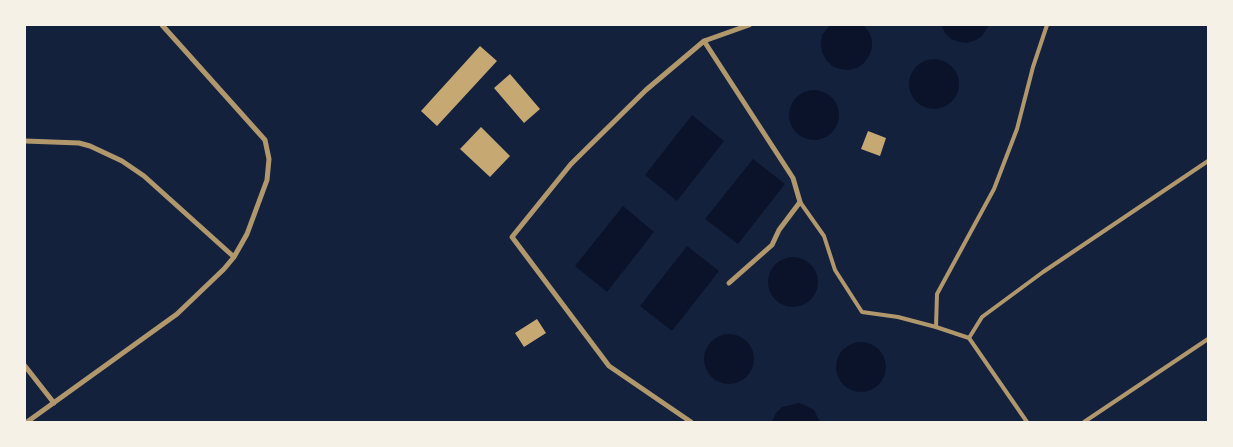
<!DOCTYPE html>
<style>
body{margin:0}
#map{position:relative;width:1233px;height:447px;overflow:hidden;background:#14213d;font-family:"DejaVu Sans",sans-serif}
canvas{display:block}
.frame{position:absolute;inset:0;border:26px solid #f6f1e7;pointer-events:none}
</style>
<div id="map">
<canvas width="1233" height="447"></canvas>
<div class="frame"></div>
</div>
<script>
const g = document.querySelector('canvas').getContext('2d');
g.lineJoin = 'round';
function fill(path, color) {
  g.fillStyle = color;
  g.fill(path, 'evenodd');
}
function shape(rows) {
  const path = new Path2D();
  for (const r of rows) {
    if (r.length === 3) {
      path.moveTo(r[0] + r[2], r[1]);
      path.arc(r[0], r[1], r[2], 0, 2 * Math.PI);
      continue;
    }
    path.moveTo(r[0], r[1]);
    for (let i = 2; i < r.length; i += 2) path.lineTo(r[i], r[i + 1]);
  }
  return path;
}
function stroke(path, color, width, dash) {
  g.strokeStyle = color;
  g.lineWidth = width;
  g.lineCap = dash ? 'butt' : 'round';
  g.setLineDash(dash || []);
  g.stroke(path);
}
fill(shape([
 [830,25,864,26,869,32,872,40,872,48,869,56,864,63,857,68,849,70,840,69,832,66,826,60,822,52,821,44,822,35],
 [941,25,989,25,982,36,976,40,967,43,959,42,951,39,945,33],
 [934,84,25],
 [814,115,25],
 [692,115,724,141,677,201,645,175],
 [753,159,785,184,738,244,705,219],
 [623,206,654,232,607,292,575,266],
 [687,246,719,271,672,331,640,306],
 [793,282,25],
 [729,359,25],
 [861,367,25],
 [799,403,807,406,814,410,820,422,772,422,776,413,782,407]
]), '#0b132b');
fill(shape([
 [480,46,497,61,437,126,421,111],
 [510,74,540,109,524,123,494,88],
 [481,127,510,156,490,177,460,149],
 [868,131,886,138,880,156,861,149],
 [537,319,546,333,524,347,515,333]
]), '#c6a872');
stroke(shape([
 [800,202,824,236,835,270,862,312,898,317,936,327,969,338,1027,422],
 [936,327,937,294,994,189,1017,129,1033,67,1047,25],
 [969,338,982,317,1043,272,1208,161],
 [1084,422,1208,339]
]), '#b1986c', 4);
stroke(shape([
 [704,41,793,178,800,202,779,230,772,245,729,283],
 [25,141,79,143,90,146,122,161,144,176,234,257],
 [25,366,54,403],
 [27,422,177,314,224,269,234,257,247,234,267,180,269,159,265,140,162,25],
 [691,422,609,366,512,237,571,164,646,90,704,41,749,25]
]), '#b1986c', 5);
</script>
